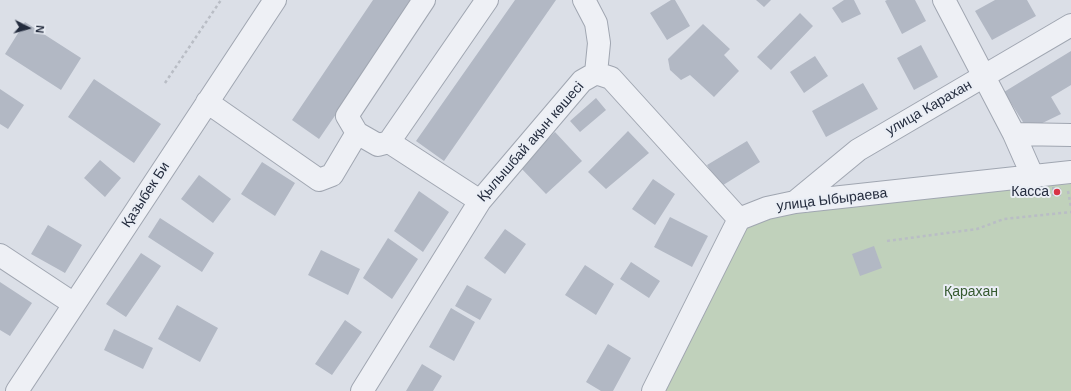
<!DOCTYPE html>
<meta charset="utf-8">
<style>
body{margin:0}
#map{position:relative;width:1071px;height:391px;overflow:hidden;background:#dbdfe7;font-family:Arial,sans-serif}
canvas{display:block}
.north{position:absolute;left:8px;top:8px;width:40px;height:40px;-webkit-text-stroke:3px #eaeef5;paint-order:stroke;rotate:96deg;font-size:11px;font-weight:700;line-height:16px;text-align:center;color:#242c3e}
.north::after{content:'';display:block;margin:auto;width:14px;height:18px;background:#242c3e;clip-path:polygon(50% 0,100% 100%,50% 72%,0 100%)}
</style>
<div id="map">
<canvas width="1071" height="391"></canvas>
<div class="north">N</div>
</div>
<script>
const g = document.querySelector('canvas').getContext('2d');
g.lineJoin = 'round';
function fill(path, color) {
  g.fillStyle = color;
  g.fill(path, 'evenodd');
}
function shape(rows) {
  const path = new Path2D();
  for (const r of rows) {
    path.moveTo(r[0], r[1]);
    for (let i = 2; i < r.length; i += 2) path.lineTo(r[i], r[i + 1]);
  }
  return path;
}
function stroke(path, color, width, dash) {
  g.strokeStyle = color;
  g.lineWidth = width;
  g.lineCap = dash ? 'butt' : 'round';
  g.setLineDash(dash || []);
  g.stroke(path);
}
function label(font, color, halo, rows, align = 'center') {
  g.font = font + ' Arial,sans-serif';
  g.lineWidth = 4;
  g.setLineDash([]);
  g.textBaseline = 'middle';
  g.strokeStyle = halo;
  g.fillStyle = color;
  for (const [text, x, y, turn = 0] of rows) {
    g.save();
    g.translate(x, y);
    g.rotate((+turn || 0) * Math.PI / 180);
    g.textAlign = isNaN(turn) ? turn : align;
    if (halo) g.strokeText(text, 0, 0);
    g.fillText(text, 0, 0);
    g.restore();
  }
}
fill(shape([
 [1071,184,1071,391,650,391,752,214,1050,185]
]), '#c0d1bb');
fill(shape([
 [373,0,414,0,319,139,292,120],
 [515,0,556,0,444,161,416,141],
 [671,0,675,0,690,26,667,40,650,13],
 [756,0,771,0,764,7],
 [844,0,854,0,861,14,842,23,832,8],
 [887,0,915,0,926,21,902,34,885,1],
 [995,0,1027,0,1036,16,992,40,975,11],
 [800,13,813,26,771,70,757,57],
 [25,22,81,58,61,90,5,54],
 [703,24,730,49,724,55,739,71,714,97,690,75,681,80,670,70,668,59],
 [921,45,938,77,914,90,897,58],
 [1071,51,1071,85,1051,97,1061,114,1028,130,1004,92],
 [815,56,828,76,804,93,790,72],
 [94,79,161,124,134,163,68,117],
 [863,83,878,109,826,137,812,111],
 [0,89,24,105,8,129,0,124],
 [596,98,606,110,580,132,570,121],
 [628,131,649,153,606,189,588,172],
 [555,132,582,161,546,194,519,166],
 [747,141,760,162,720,187,707,165],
 [100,160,121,178,105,197,84,178],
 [262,162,295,183,275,216,241,194],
 [199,175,231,199,213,223,181,199],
 [653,179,675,194,655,225,632,209],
 [1052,187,1061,188,1061,196,1052,196],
 [419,191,449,212,423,252,394,231],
 [670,217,708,236,692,267,654,247],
 [160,218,214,253,202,272,148,237],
 [48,225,82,245,65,273,31,254],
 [505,229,526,244,505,274,484,258],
 [388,238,418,259,392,299,363,278],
 [874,246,882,268,860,276,852,254],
 [321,250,360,269,348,295,308,275],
 [141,253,161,266,126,317,106,304],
 [631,262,660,281,649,298,620,279],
 [585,265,614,284,596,315,565,295],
 [0,282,32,303,10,336,0,330],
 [467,285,492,299,480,320,455,306],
 [177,305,218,328,200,362,158,339],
 [451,308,475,322,454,361,429,347],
 [345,320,362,332,332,375,315,364],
 [114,329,153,348,143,369,104,350],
 [608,344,631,358,613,391,601,391,586,382],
 [422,364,442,376,433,391,406,391]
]), '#b2b8c4');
const minor = shape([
 [424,0,347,116,357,133,378,145,389,142,487,0],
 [584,0,596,23,599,43,596,73],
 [944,0,1014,134,1033,177],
 [207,102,319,180,332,175,357,133],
 [1014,134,1071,135],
 [389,142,480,201],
 [795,202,858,150,1071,25],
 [0,255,74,304],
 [17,391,275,0],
 [362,391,480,201,582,81,596,73,611,78,739,219],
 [653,391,739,219,767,208,795,202,1071,172]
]);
stroke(minor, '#a0a6b1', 24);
stroke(shape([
 [165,83,221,0],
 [1068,191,1071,207],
 [887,241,977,229,1004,219,1071,212]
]), '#b9bdc5', 2.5, [3, 3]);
stroke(minor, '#eef0f5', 22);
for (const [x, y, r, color] of [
 [1057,192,4,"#d83445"]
]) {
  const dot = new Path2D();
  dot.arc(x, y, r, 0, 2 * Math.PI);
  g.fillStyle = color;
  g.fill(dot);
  stroke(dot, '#eaeef5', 1.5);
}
label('14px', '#242c3e', '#eaeef5', [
 ["улица Карахан",929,108,-30],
 ["Қылышбай ақын көшесі",531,142,-49],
 ["Қазыбек Би",146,195,-57],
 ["улица Ыбыраева",832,200,-7]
]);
label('14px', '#242c3e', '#eaeef5', [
 ["Касса",1049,192]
], 'right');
label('14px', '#365a30', '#eaeef5', [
 ["Қарахан",971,292]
]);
</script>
